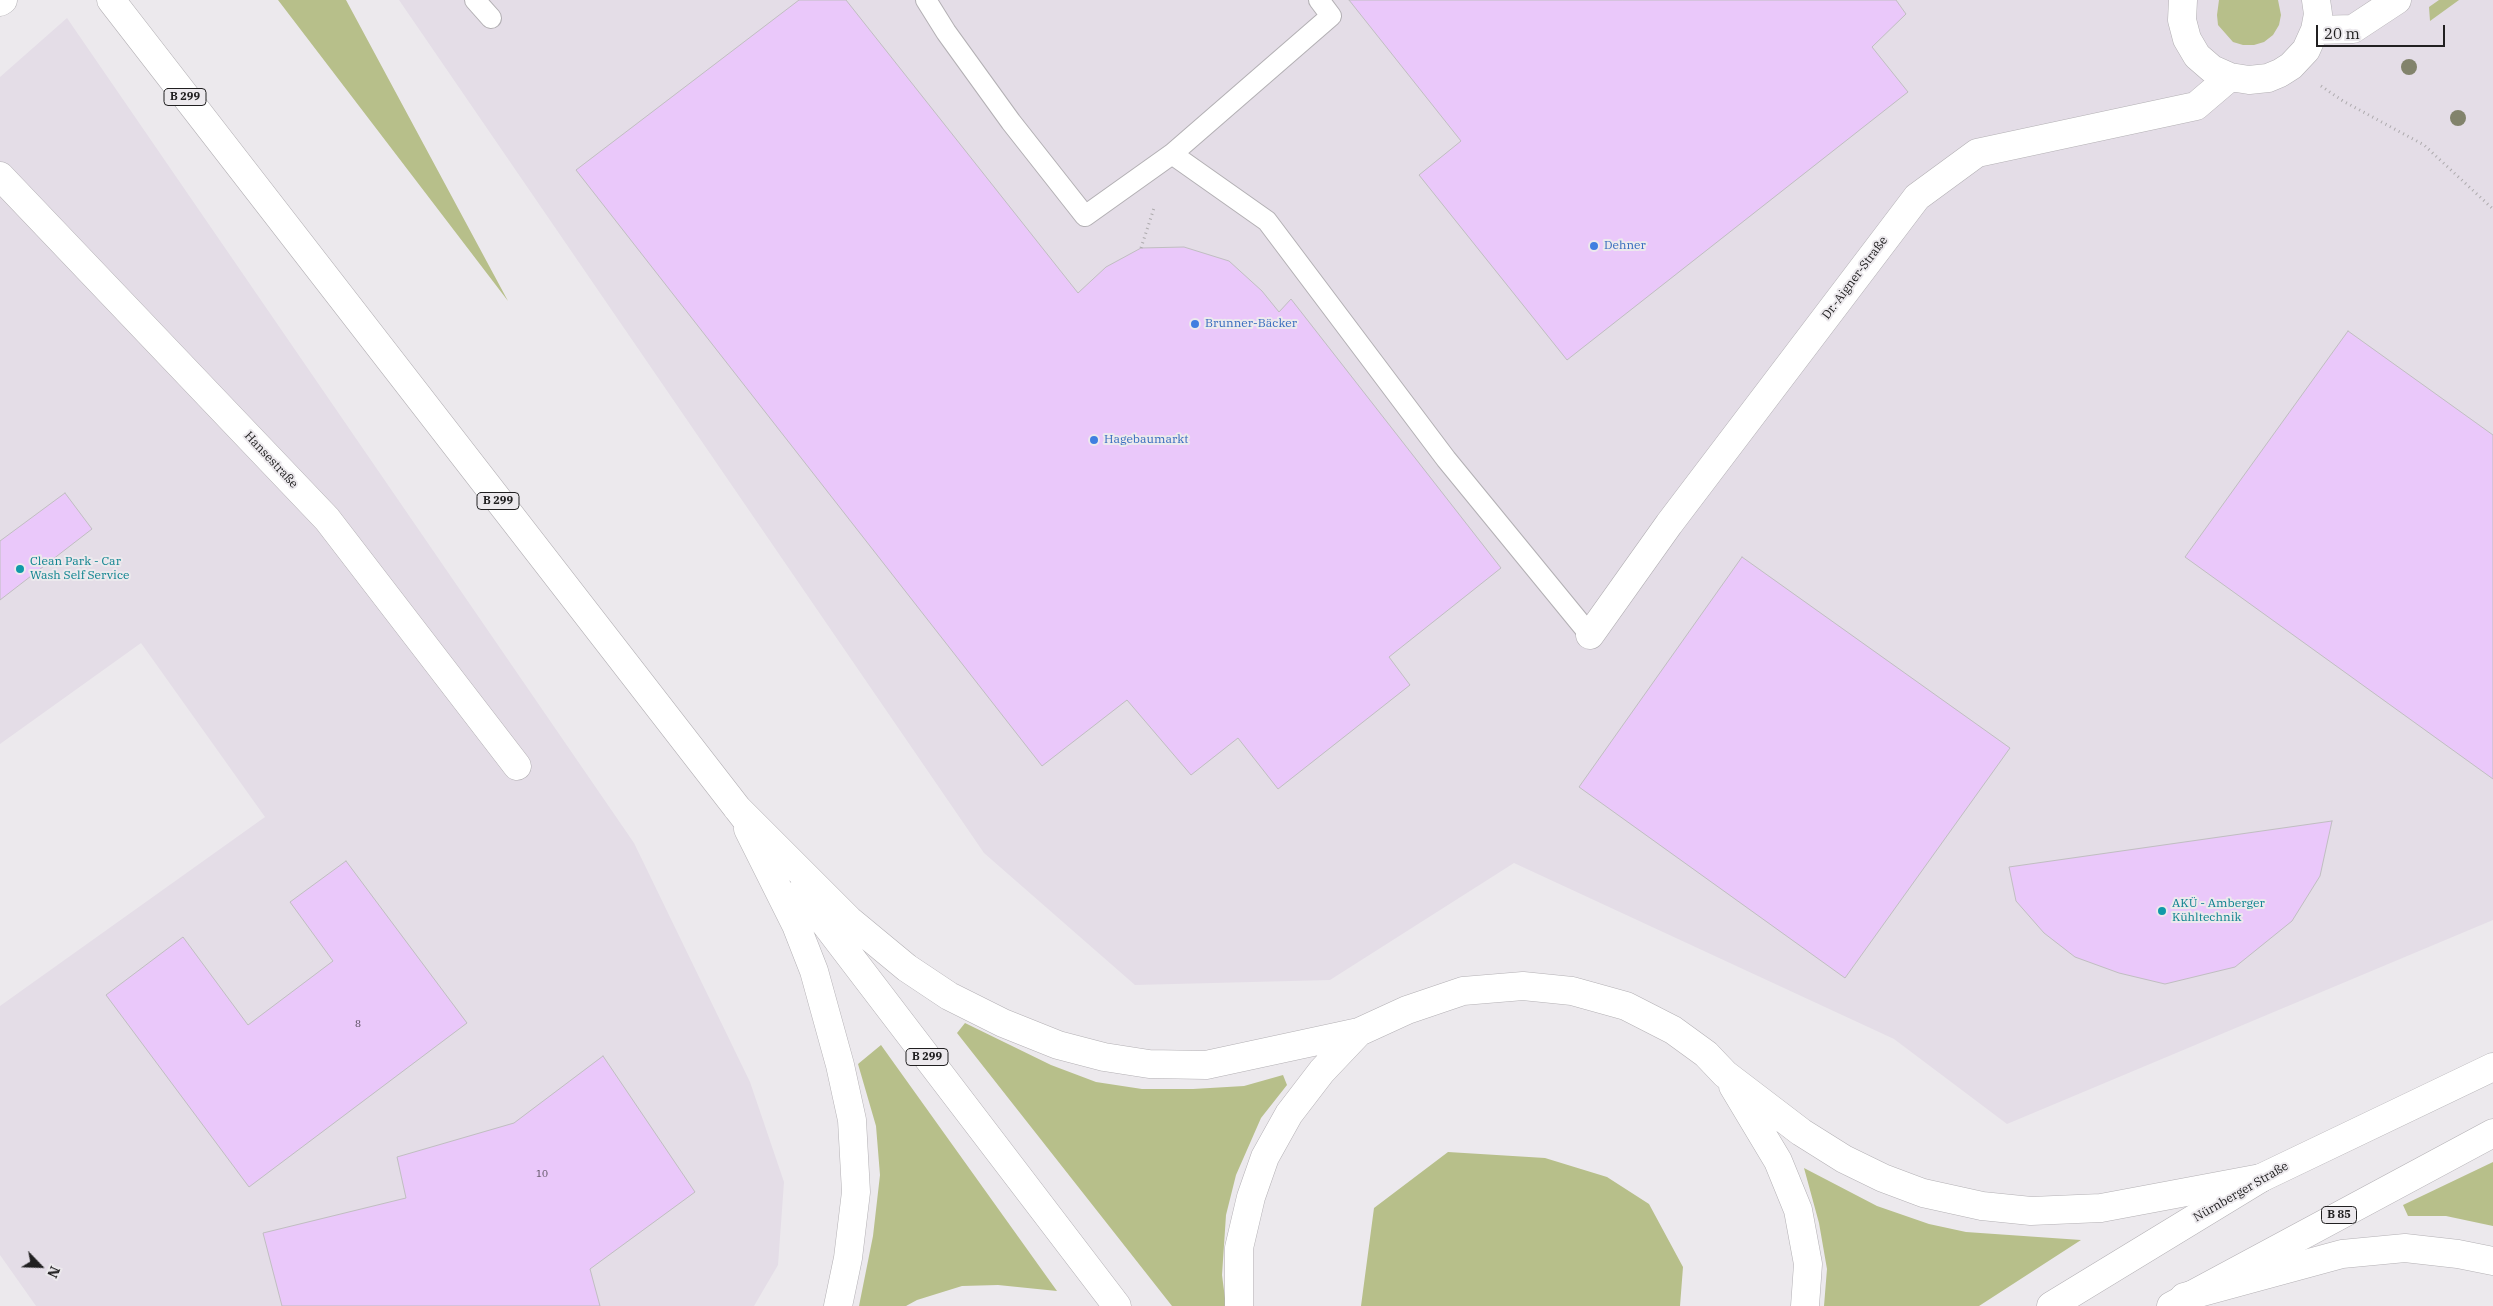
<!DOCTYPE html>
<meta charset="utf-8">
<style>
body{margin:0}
#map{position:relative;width:2493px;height:1306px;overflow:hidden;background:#ece9ed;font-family:"IBM Plex Serif",serif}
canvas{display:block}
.north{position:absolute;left:15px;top:1241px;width:50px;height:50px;-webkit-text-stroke:4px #ece9ed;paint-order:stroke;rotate:114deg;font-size:14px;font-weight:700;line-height:20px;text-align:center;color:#212021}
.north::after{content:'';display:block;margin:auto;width:18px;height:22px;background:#212021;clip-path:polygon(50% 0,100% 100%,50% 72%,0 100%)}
.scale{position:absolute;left:2316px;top:25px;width:129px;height:22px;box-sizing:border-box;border:2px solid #212021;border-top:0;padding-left:6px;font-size:15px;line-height:18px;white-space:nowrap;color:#212021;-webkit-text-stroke:4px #ece9ed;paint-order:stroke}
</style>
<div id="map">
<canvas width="2493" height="1306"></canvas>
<div class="north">N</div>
<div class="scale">20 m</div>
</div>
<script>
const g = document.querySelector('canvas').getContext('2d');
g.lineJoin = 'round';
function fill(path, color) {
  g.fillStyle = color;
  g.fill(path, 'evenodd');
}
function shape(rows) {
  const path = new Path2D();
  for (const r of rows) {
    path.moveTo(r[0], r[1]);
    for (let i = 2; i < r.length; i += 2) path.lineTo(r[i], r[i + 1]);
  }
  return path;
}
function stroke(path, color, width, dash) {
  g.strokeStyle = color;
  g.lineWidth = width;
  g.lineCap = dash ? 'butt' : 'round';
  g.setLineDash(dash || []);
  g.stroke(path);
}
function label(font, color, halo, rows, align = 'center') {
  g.font = font + ' "IBM Plex Serif",serif';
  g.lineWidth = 4;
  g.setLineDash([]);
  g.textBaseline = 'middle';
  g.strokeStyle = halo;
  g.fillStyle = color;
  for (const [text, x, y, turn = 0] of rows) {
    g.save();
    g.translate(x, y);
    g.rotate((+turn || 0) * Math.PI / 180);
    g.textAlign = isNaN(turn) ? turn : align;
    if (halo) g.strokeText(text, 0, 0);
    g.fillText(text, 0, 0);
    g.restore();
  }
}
fill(shape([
 [399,0,2493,0,2493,920,2007,1124,1894,1039,1514,863,1330,980,1135,985,984,853],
 [67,18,634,843,750,1082,784,1182,778,1265,754,1306,36,1306,0,1255,0,1006,265,817,141,643,0,744,0,77]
]), '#e4dde7');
fill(shape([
 [278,0,346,0,508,301],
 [2219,0,2278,0,2281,15,2279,25,2273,35,2264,42,2254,45,2243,45,2233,42,2218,25,2217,15],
 [2439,0,2459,0,2430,21,2429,7],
 [965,1023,1051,1065,1096,1082,1142,1089,1193,1089,1244,1086,1283,1075,1287,1085,1261,1118,1236,1175,1226,1215,1222,1275,1226,1306,1172,1306,957,1033],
 [881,1045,1057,1291,998,1285,962,1286,917,1300,906,1306,859,1306,873,1236,880,1175,876,1126,858,1064],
 [1448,1152,1545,1158,1607,1177,1649,1204,1683,1267,1680,1306,1361,1306,1374,1208],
 [2493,1162,2493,1226,2446,1216,2408,1216,2403,1205],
 [1804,1168,1877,1206,1929,1224,1966,1232,2081,1240,1979,1306,1824,1306,1827,1269,1819,1223]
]), '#b7bf8a');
const building = shape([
 [799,0,846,0,1078,293,1106,267,1141,248,1184,247,1229,261,1262,291,1279,312,1291,299,1501,568,1389,657,1410,685,1278,789,1238,738,1191,775,1127,700,1042,766,576,170,799,0],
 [1349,0,1896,0,1906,14,1872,47,1908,92,1567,360,1419,175,1461,141,1349,0],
 [2348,331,2493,435,2493,779,2185,557,2348,331],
 [65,493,92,529,0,600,0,541,65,493],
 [1742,557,2010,748,1845,978,1579,787,1742,557],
 [2332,821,2320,876,2292,921,2235,967,2165,984,2119,973,2075,957,2044,933,2016,901,2009,867,2332,821],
 [346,861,467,1023,249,1187,106,995,183,937,248,1025,333,961,290,902,346,861],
 [603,1056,695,1192,590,1269,600,1306,282,1306,263,1233,406,1198,397,1157,514,1123,603,1056]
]);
fill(building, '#eac8fa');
stroke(building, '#c0bec1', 1);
const lane = shape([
 [475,0,491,18],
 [926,0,946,32,1011,122,1085,216,1172,154,1331,16,1319,0],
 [1172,154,1267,221,1446,459,1590,635]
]);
const street = shape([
 [2183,0,2182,20,2187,39,2197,56,2212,69,2230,77,2249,80,2268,78,2280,73,2291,66,2306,50,2315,30,2318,14,2316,0],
 [2315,30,2353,29,2397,0],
 [0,176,327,519,517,766],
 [1590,635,1669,524,1917,197,1977,153,2196,106,2230,77]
]);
const secondary = shape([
 [0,2,3,0]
]);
const primary = shape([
 [2051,1306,2261,1178,2493,1067],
 [2171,1306,2493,1133]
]);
const highway = shape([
 [111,0,748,822],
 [737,808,849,920,907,968,949,996,1003,1023,1058,1045,1104,1057,1149,1064,1206,1065,1359,1032,1407,1010,1463,991,1523,986,1572,991,1626,1006,1673,1030,1706,1054,1725,1074,1801,1132,1844,1159,1883,1178,1923,1193,1982,1206,2031,1211,2101,1208,2261,1178],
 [748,829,796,925,814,971,840,1065,852,1120,856,1192,848,1258,838,1306],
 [801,892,1117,1306],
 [1733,1086,1778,1161,1798,1210,1808,1264,1805,1306],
 [2184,1297,2342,1254,2405,1248,2458,1254,2493,1261],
 [1239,1306,1239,1248,1251,1197,1265,1157,1289,1114,1322,1071,1359,1032]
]);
stroke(lane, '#b3b0b4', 22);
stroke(street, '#b3b0b4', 29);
stroke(secondary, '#b3b0b4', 29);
stroke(primary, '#b3b0b4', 29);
stroke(highway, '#b3b0b4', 29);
stroke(shape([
 [2321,86,2343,101,2424,145,2493,209],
 [1141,248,1154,208]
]), '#aeabae', 3, [1, 4]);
stroke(lane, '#fff', 20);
stroke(street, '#fff', 28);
stroke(secondary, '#fff', 28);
stroke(primary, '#fff', 28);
stroke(highway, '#fff', 28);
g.fillStyle = '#82836c';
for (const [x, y] of [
 [2409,67],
 [2458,118]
]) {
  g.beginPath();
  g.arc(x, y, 8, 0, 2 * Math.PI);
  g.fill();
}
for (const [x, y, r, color] of [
 [1594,246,5,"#3f7fe0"],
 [1195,324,5,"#3f7fe0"],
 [1094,440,5,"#3f7fe0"],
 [20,569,5,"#0f9aa8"],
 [2162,911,5,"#0f9aa8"]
]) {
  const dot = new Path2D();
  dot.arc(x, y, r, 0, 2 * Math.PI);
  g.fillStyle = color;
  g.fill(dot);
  stroke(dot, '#ece9ed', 2);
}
label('10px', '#534a57', null, [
 ["8",358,1024],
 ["10",542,1174]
]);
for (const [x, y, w] of [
 [185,97,42],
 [498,501,42],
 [927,1057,42],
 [2339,1215,35]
]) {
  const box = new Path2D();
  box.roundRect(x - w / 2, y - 8.5, w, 17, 4);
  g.fillStyle = '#ece9ed';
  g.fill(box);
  stroke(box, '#212021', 1);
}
label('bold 11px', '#212021', null, [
 ["B 299",185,97],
 ["B 299",498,501],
 ["B 299",927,1057],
 ["B 85",2339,1215]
]);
label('12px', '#366cbe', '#ece9ed', [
 ["Dehner",1604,246],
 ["Brunner-Bäcker",1205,324],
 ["Hagebaumarkt",1104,440]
], 'left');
label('12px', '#212021', '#ece9ed', [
 ["Dr.-Aigner-Straße",1855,278,-53],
 ["Hansestraße",271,460,47],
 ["Nürnberger Straße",2241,1192,-30]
]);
label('12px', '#0d838f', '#ece9ed', [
 ["Clean Park - Car",30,562],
 ["Wash Self Service",30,576],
 ["AKÜ - Amberger",2172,904],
 ["Kühltechnik",2172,918]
], 'left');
</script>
